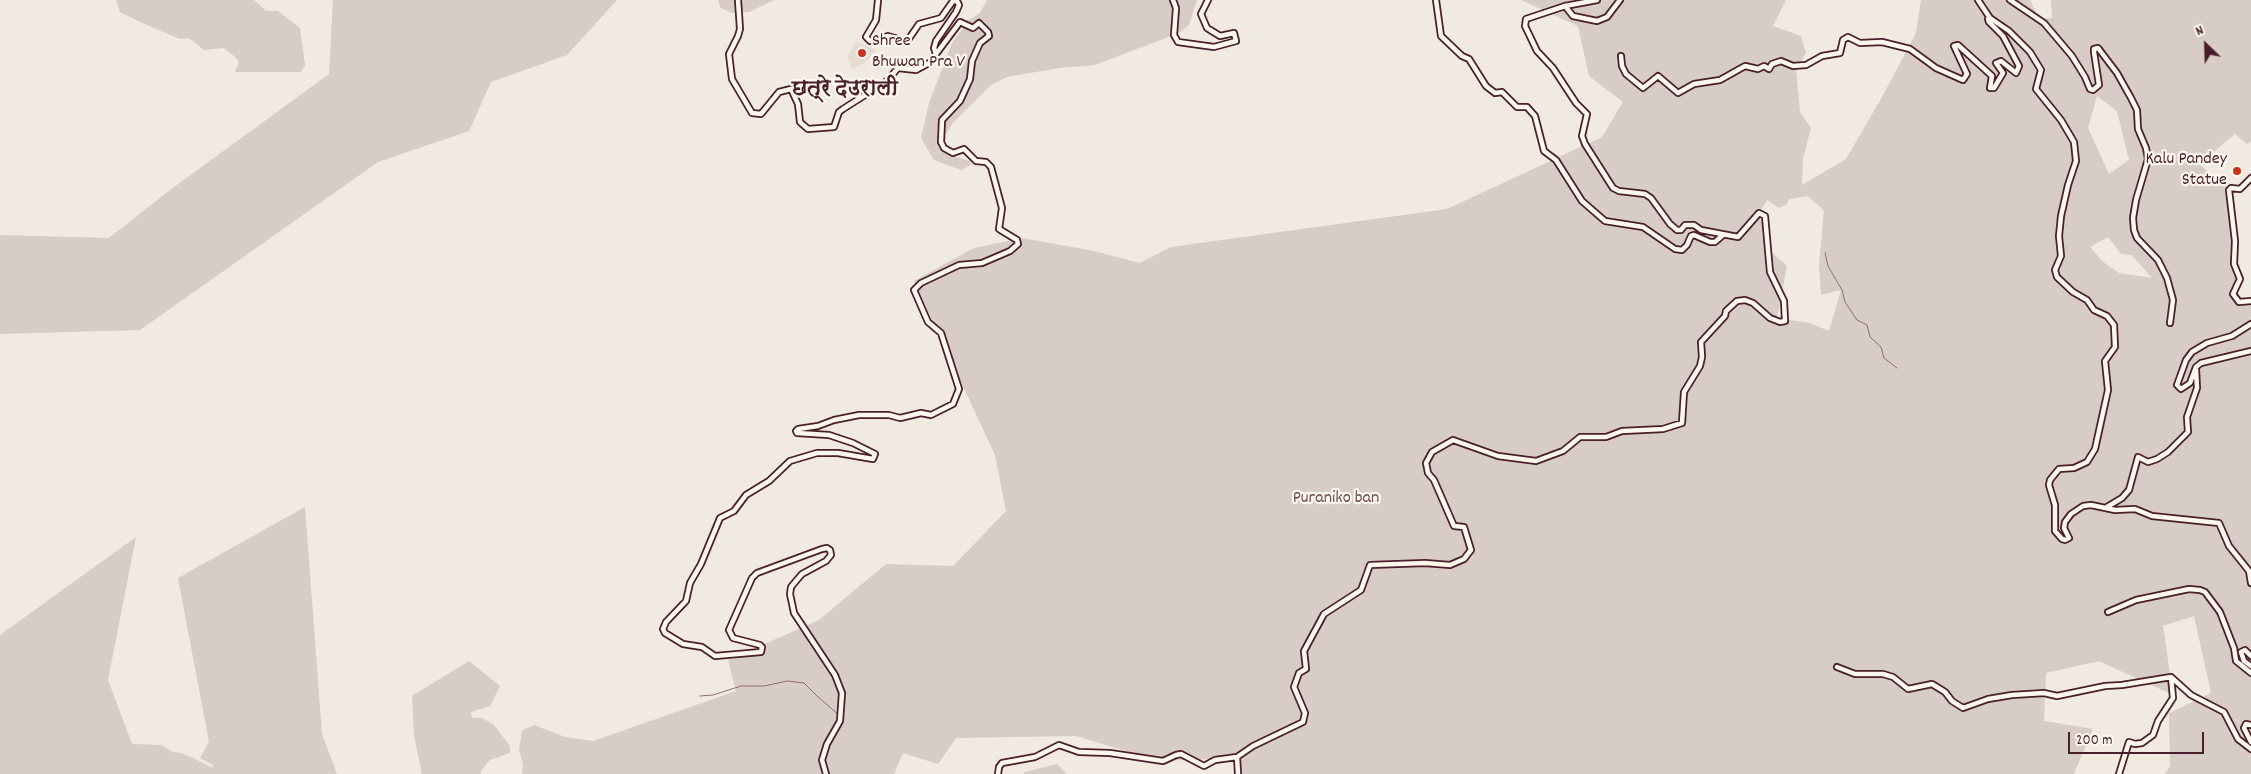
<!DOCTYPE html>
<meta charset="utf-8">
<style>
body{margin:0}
#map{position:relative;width:2251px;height:774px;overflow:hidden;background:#f0eae0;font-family:Dekko,sans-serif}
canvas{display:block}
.north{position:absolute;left:2181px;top:20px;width:50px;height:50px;-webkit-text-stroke:4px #fbf7ec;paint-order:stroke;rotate:336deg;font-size:14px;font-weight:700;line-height:20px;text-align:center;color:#4a1f2b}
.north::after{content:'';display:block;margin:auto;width:18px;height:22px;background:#4a1f2b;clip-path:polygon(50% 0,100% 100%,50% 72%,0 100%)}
.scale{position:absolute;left:2068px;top:732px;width:136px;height:22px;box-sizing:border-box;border:2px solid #4a1f2b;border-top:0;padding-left:6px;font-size:15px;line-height:18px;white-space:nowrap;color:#4a1f2b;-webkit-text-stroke:4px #fbf7ec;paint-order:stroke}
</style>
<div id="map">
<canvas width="2251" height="774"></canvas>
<div class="north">N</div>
<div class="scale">200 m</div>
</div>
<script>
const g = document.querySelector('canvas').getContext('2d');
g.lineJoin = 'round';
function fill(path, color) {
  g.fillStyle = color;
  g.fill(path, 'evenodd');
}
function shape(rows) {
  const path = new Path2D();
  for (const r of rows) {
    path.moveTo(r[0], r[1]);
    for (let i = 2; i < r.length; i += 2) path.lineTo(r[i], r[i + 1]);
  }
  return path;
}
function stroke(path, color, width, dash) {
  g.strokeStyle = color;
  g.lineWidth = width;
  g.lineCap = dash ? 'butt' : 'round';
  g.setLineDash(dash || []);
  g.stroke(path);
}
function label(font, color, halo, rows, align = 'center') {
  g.font = font + ' Dekko,"Playpen Sans Deva",sans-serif';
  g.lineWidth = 4.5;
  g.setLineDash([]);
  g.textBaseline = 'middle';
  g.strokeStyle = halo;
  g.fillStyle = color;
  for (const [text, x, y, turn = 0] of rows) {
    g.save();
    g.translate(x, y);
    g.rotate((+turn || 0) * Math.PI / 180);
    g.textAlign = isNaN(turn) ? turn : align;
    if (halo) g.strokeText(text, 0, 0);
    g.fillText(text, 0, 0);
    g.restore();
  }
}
fill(shape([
 [856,41,876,50,866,62,852,69,847,58]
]), '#e4dbd2');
fill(shape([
 [116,0,254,0,266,11,278,11,300,28,305,65,301,72,235,72,239,62,235,57,224,48,204,50,189,38,180,39,140,22,120,12],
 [333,0,617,0,567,55,491,82,469,131,378,162,140,330,0,334,0,235,109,238,170,190,329,74],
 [718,0,774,0,749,12,731,13,720,7],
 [987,0,1197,0,1189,25,1179,33,1095,65,1059,68,1007,77,991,85,953,123,938,147,956,157,970,161,971,165,961,170,934,160,921,138,929,103,952,43,969,20,980,13],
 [1521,0,1786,0,1773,26,1801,36,1806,53,1796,70,1800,112,1811,128,1803,159,1802,185,1846,159,1882,97,1916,33,1921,0,2030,0,2039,19,2052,18,2051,0,2251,0,2251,141,2247,144,2235,134,2199,164,2229,190,2233,222,2234,264,2240,279,2233,294,2239,302,2251,303,2251,774,2165,774,2170,766,2169,713,2211,693,2194,616,2163,626,2173,695,2099,661,2046,673,2044,721,2093,729,2074,774,1237,774,1237,758,1159,761,1076,736,956,738,938,764,903,753,894,774,522,774,523,764,519,750,522,731,534,725,565,737,593,741,736,691,728,660,819,620,886,564,953,566,1006,511,995,455,914,281,974,248,1022,238,1094,251,1140,263,1171,247,1447,209,1602,137,1623,102,1589,76,1578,26],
 [2097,96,2117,111,2129,160,2109,174,2088,128],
 [1807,196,1824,210,1819,265,1821,295,1841,290,1829,331,1810,323,1777,318,1787,266,1768,249,1759,213,1767,200,1779,208,1787,204,1789,199],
 [2108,237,2121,254,2132,255,2152,278,2119,273,2103,262,2090,247],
 [305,507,322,734,337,774,0,774,0,635,136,537,108,680,132,744,161,745,173,752,182,753,213,768,213,765,200,758,209,742,178,578],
 [469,661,500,686,490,706,471,712,472,718,482,718,493,724,510,746,510,753,490,760,481,771,481,774,422,774,414,736,412,696],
 [1057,764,1067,774,1023,774,1025,772]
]), '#d8ccc6');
stroke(shape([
 [1825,253,1828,266,1842,290,1845,302,1857,320,1867,325,1870,337,1881,347,1884,358,1897,368],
 [700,696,713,695,741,686,764,686,787,681,804,683,817,696,839,715]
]), '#8c6f72', 1);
const minor = shape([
 [738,0,740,29,738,36,729,54,732,79,752,113,761,114,779,92,791,89,798,104,800,122,808,129,834,127,839,112,843,109,887,81,898,68,916,70,931,62,936,54,934,48,936,41,956,12,959,5,957,1,953,1,941,18,919,24,908,40,905,41,888,36,870,41,866,37,876,20,878,0],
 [1173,0,1176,8,1174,35,1178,42,1214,47,1236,41,1234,33,1220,36,1207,28,1201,14,1208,0],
 [1436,0,1441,36,1462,56,1469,59,1486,86,1495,93,1502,92,1517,107,1527,107,1535,116,1544,151,1556,160,1582,201,1605,221,1643,227,1675,249,1682,250,1687,245,1691,236,1694,235,1710,242,1715,242,1723,235],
 [1978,0,1990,18,2009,31,2030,52,2041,70,2036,89,2061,120,2074,142,2076,161,2068,185,2061,216,2059,236,2061,256,2055,270,2057,277,2073,292,2087,300,2094,310,2107,316,2114,325,2115,347,2105,361,2108,390,2095,449,2087,462,2074,468,2059,469,2050,480,2049,485,2055,505,2055,531,2062,539,2065,540,2069,538,2064,528,2065,522,2071,514,2083,506,2091,505,2115,510,2135,509,2152,516,2219,523,2229,546,2249,571,2251,583],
 [2010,0,2044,23,2072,56,2085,77,2090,89,2093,90,2099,85,2094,52,2094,49,2098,48,2117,73,2131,98,2137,110,2138,129,2146,148,2148,159,2136,200,2133,218,2134,230,2137,238,2158,260,2167,278,2173,300,2170,323],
 [1565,6,1573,16,1597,21,1607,17,1620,0],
 [1621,56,1622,66,1626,74,1643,88,1658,76,1678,93,1694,84,1720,80,1745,66,1758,69,1764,66,1769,69,1772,64,1781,61,1793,66,1806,65,1822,56,1840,53,1843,40,1848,37,1860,43,1882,42,1910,49,1936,68,1963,80,1967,74,1954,46,1958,45,1992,76,1990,88,1994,88,2003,73,1996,63,2001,61,2016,73,2019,66,2003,36,1989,22,1988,19,1990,18],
 [2251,178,2240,189,2231,188,2229,190,2235,241,2234,264,2240,279,2233,294,2239,302,2251,301],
 [2251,324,2232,336,2207,343,2192,352,2186,360,2177,385,2181,389,2190,383,2196,367,2201,363,2251,351],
 [2107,507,2122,498,2129,490,2138,457,2148,462,2157,459,2168,452,2188,432,2187,417,2197,388,2196,369],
 [2108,612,2136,600,2189,589,2200,590,2205,592,2220,612,2234,648,2236,661,2251,673],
 [2251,656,2245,650,2241,652,2244,661,2251,666],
 [1837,667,1855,674,1883,674,1893,677,1908,689,1932,684,1945,692,1952,701,1963,708,1988,699,2012,695,2044,693,2057,696,2105,686,2122,685,2171,677,2191,695,2224,712,2238,739,2251,749],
 [2251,725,2246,724,2244,728,2251,742],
 [1237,757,1253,746,1303,722,1305,713,1294,687,1299,673,1306,669,1304,651,1324,614,1361,590,1370,565,1425,563,1450,565,1464,559,1471,550,1464,527,1454,526,1434,480,1428,473,1426,463,1432,452,1453,440,1498,456,1536,461,1563,451,1580,437,1606,437,1622,431,1663,429,1682,423,1684,392,1700,366,1702,357,1701,342,1725,316,1726,311,1737,301,1745,300,1753,303,1770,318,1780,322,1785,321,1784,301,1770,272,1765,216,1759,213,1738,237,1701,230,1694,225,1685,225,1681,230,1677,230,1670,224,1651,198,1645,194,1619,191,1613,188,1585,144,1582,136,1587,114,1576,103,1553,68,1537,51,1525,26,1526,19,1565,6,1597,0],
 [1237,757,1238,774],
 [826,774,822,760,827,744,840,721,842,693,835,675,794,613,790,594,791,587,796,581,802,574,826,561,831,555,830,550,827,548,822,549,757,573,752,578,729,630,733,638,760,645,762,647,761,652,715,656,702,647,683,644,665,633,663,629,666,622,686,601,690,583,701,564,720,518,734,511,746,495,769,481,790,461,817,453,838,453,873,459,875,454,853,443,829,435,797,433,796,431,798,429,818,426,834,420,859,415,889,415,900,418,921,413,931,415,953,404,959,389,941,333,928,322,914,290,921,283,959,265,982,263,1010,251,1018,244,1017,240,999,229,1002,208,991,167,986,162,976,161,964,149,953,153,944,148,941,142,942,120,960,101,970,79,972,61,980,43,989,36,988,32,979,23,973,28,960,22,936,54],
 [998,774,999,767,1002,763,1035,757,1059,745,1079,752,1110,753,1163,761,1176,755,1181,754,1204,766,1215,760,1237,757],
 [2119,774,2129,742,2135,744,2142,743,2153,735,2158,721,2173,698,2171,677]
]);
stroke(minor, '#4a1f2b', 8);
stroke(minor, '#fbf7ec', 4.5);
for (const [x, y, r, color] of [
 [862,53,5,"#c8321e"],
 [2237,171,5,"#c8321e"]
]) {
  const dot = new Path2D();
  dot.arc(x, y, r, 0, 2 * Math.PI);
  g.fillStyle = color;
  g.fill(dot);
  stroke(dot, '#fbf7ec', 2);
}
label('18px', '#4a1f2b', '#fbf7ec', [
 ["Shree",872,43],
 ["Bhuwan Pra V",872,64],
 ["Kalu Pandey",2227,161,"right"],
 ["Statue",2227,182,"right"]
], 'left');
label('18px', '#6e4a52', '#fbf7ec', [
 ["Puraniko ban",1336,500]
]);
label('bold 22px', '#4a1f2b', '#fbf7ec', [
 ["छत्रे देउराली",845,91]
]);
</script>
